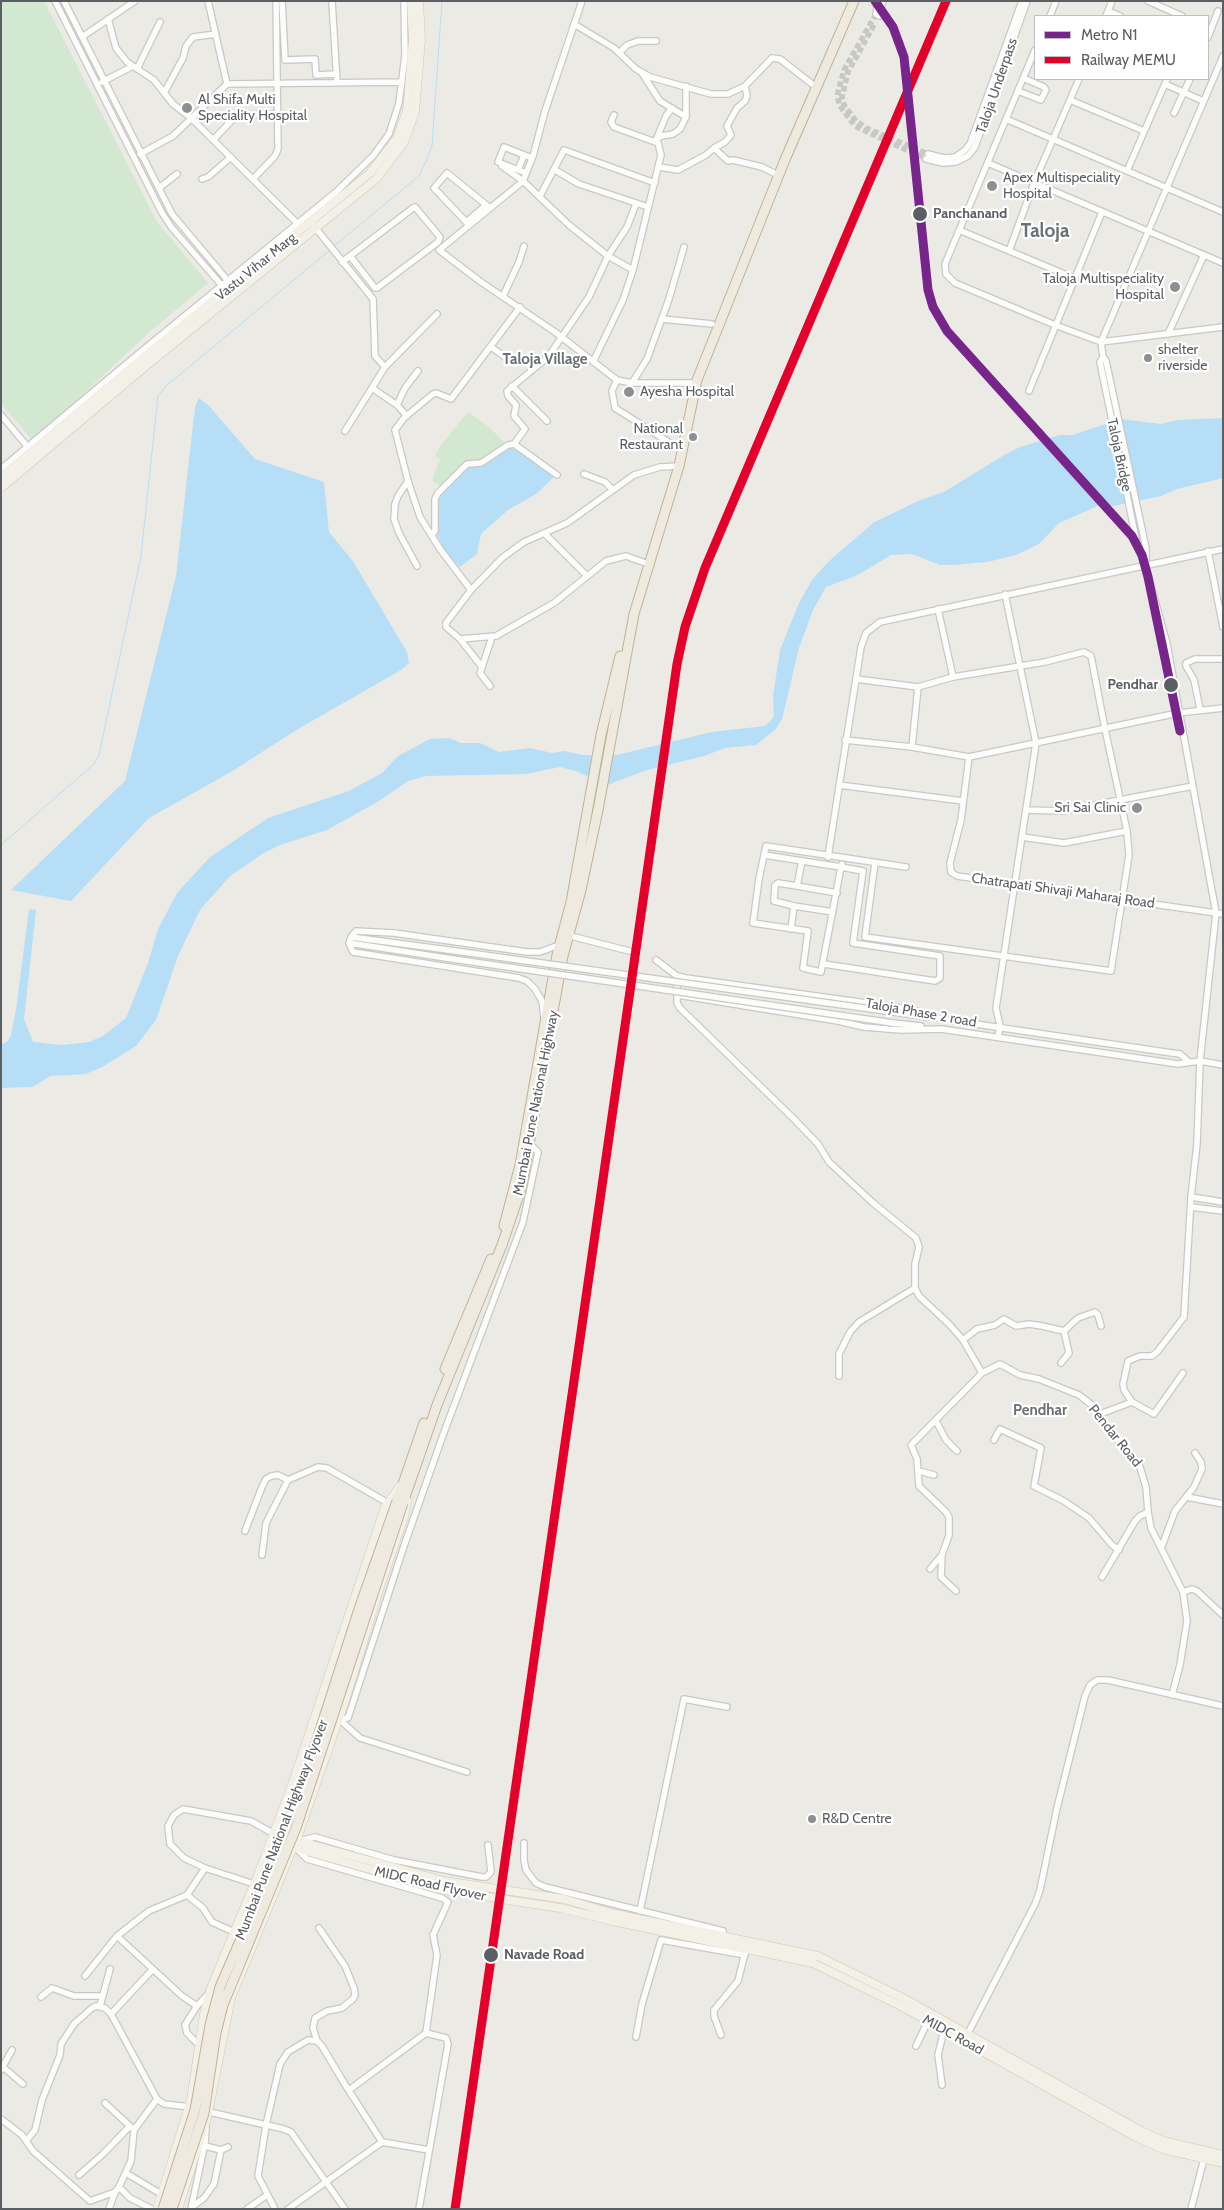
<!DOCTYPE html>
<style>
body{margin:0}
#map{position:relative;width:1224px;height:2210px;overflow:hidden;background:#ebeae5;font-family:Cabin,sans-serif}
canvas{display:block}
.frame{position:absolute;inset:0;border:2px solid #5a5f63;pointer-events:none}
.legend{position:absolute;left:1034px;top:15px;width:175px;height:65px;box-sizing:border-box;background:#fff;border:1px solid #bdbfc1;margin:0;padding:6px 9px;list-style:none;font-size:15px;color:#5a5f63}
.legend li{display:flex;align-items:center;gap:10px;height:25px}
.legend b{width:25px;border:1px solid #bdbfc1}
</style>
<div id="map">
<canvas width="1224" height="2210"></canvas>
<div class="frame"></div>
<ul class="legend">
<li><b style="height:6px;background:#77248b"></b>Metro N1</li>
<li><b style="height:6px;background:#e4002b"></b>Railway MEMU</li>
</ul>
</div>
<script>
const g = document.querySelector('canvas').getContext('2d');
g.lineJoin = 'round';
function fill(path, color) {
  g.fillStyle = color;
  g.fill(path, 'evenodd');
}
function shape(rows) {
  const path = new Path2D();
  for (const r of rows) {
    path.moveTo(r[0], r[1]);
    for (let i = 2; i < r.length; i += 2) path.lineTo(r[i], r[i + 1]);
  }
  return path;
}
function stroke(path, color, width, dash) {
  g.strokeStyle = color;
  g.lineWidth = width;
  g.lineCap = dash ? 'butt' : 'round';
  g.setLineDash(dash || []);
  g.stroke(path);
}
function label(font, color, halo, rows, align = 'center') {
  g.font = font + ' Cabin,sans-serif';
  g.lineWidth = 4.5;
  g.setLineDash([]);
  g.textBaseline = 'middle';
  g.strokeStyle = halo;
  g.fillStyle = color;
  for (const [text, x, y, turn = 0] of rows) {
    g.save();
    g.translate(x, y);
    g.rotate((+turn || 0) * Math.PI / 180);
    g.textAlign = isNaN(turn) ? turn : align;
    if (halo) g.strokeText(text, 0, 0);
    g.fillText(text, 0, 0);
    g.restore();
  }
}
fill(shape([
 [1,1,44,1,157,222,208,283,145,336,33,441,1,403],
 [468,412,489,427,509,447,495,459,485,465,467,466,444,489,432,480,440,459,435,456,438,449]
]), '#d3e8d0');
fill(shape([
 [199,398,209,406,255,459,324,482,329,532,352,560,366,583,407,652,409,663,401,670,293,732,231,772,149,818,71,901,11,890,125,781,176,576,195,407],
 [1223,418,1223,478,1177,489,1161,496,1113,506,1100,505,1059,523,1039,544,1016,555,987,562,952,565,940,565,912,554,891,555,858,575,826,587,813,610,799,648,782,719,776,729,756,745,725,748,704,756,647,770,607,785,576,771,560,767,526,774,426,776,408,781,379,801,327,830,280,845,262,854,230,876,200,910,178,956,156,1020,136,1046,102,1067,86,1074,51,1076,32,1087,1,1088,1,1045,8,1041,11,1035,16,1010,29,909,36,910,24,1019,33,1042,62,1045,89,1042,103,1036,126,1018,148,963,158,929,177,893,210,857,268,818,349,791,382,773,398,756,430,739,449,738,461,743,480,743,499,752,530,748,552,753,564,751,583,755,617,755,711,732,765,726,774,717,773,696,780,650,799,603,812,580,828,562,873,523,918,501,944,492,1004,455,1020,447,1060,435,1072,435,1121,419,1161,424,1178,420],
 [509,447,524,454,552,472,553,478,536,494,508,510,481,534,477,554,460,567,445,552,436,532,437,499,444,489,467,466,485,465,495,459]
]), '#b6dff7');
stroke(shape([
 [333,247,419,176,426,161,432,146,442,1],
 [1,845,94,764,99,755,141,556,158,396,166,386,330,250]
]), '#b6dff7', 1);
stroke(shape([
 [876,14,844,70,837,96,840,106,855,126,926,159],
 [874,25,848,72,842,97,844,105,856,121,866,128,928,154]
]), '#c7c7c4', 5.5, [5.5, 3]);
const minor = shape([
 [55,1,162,213,172,228,224,288],
 [64,1,172,214,229,282],
 [208,1,227,84],
 [282,1,285,60,315,59,316,75,336,74],
 [332,1,337,83],
 [582,1,545,111,533,156,523,181,439,250,481,282,555,332,617,380,632,383,696,383],
 [1148,1,1182,16],
 [1108,11,1120,16],
 [876,14,878,1],
 [879,16,883,1],
 [1050,16,1056,1],
 [1106,16,1112,1],
 [108,19,116,48,127,62,154,80,173,104,191,118,297,223],
 [574,24,614,48,636,69,650,77,711,94,728,94,745,86,772,58,780,59,812,84],
 [82,37,135,1],
 [1208,37,1218,11],
 [1035,50,945,264,946,274,955,283,1055,325,1101,342,1223,327],
 [620,52,627,45,638,41,656,41],
 [137,69,160,22],
 [642,73,660,101,686,117],
 [102,82,133,66],
 [1165,84,1203,101],
 [1018,91,1041,100,1046,90,1044,87,1023,78],
 [164,93,183,58,186,46,193,37,216,34],
 [1070,100,1144,131],
 [1174,113,1190,79],
 [1006,119,1223,212],
 [213,140,237,115,278,114],
 [656,140,666,116,672,108],
 [654,141,661,136,673,134,680,129,686,117,686,86],
 [714,148,725,142,731,135,727,126,737,108,745,101,747,96,745,86],
 [140,154,173,136,227,84,402,82],
 [928,154,944,158,955,157,964,151,970,144,1022,1],
 [926,159,943,163,956,162,968,156,975,147,1027,1],
 [988,163,1223,263],
 [502,166,523,181,569,225,608,256,589,297,548,357,507,391,508,396,516,405,514,416,525,429,514,444],
 [659,167,678,170,706,155,714,148,728,161,733,160,762,167,774,173],
 [518,170,524,155],
 [555,170,579,184,648,207],
 [1127,171,1167,79],
 [526,173,498,162,504,147,532,158],
 [202,179,208,177,231,157],
 [253,179,275,156,278,149,276,1],
 [159,188,177,174],
 [540,196,564,150,655,183],
 [466,222,486,205],
 [469,225,434,188,447,173,490,208],
 [314,226,373,299,375,356,385,367,345,431],
 [959,230,1074,278],
 [1009,251,1034,183,1079,79],
 [342,262,413,208,415,207,440,237,438,242,377,288,375,288,350,256],
 [633,270,608,256,627,227,636,204],
 [503,296,519,262,524,246],
 [662,319,712,324],
 [1168,334,1204,255],
 [491,347,508,359],
 [593,362,623,300,633,270,661,155,658,143,614,127,611,122,614,115],
 [385,367,437,314],
 [617,380,612,391,615,408,678,448],
 [632,383,647,359,669,299,684,247],
 [512,386,547,421],
 [372,388,397,405,407,416],
 [1029,391,1102,212],
 [397,405,405,388,418,371],
 [1,415,27,446],
 [1,469,138,354,336,192,373,156,389,134,399,103,405,55,404,1],
 [584,474,605,482,612,489],
 [408,481,398,496,395,504,394,519,399,533,417,566],
 [544,533,587,576],
 [431,535,435,531,435,499,438,493,467,464,481,463,508,445,514,444,557,475],
 [1208,551,1223,627],
 [1146,562,1146,548,1140,520,1106,361,1103,357,1101,342,1223,56],
 [648,564,626,556,606,561,554,603,496,636,460,639,446,627,446,623,471,590,502,558,524,542,567,523,634,475,660,467,679,466],
 [471,590,440,549,420,517,408,481,395,430,404,418,433,394,436,393,451,399,520,307],
 [938,609,953,677],
 [460,639,482,667],
 [856,679,918,687,953,677,1045,662,1084,652,1091,656,1105,729,1127,831,1129,855,1111,971,865,937,875,863],
 [490,686,480,673,492,637],
 [1200,709,1194,680,1186,666,1186,663,1195,659,1223,659],
 [845,740,912,747,969,757,1178,713,1223,708],
 [912,747,918,687],
 [969,757,961,820,950,863,951,872,957,876,1223,914],
 [839,785,963,801],
 [1026,810,1063,811,1193,786],
 [1022,837,1064,843,1127,831],
 [764,855,841,867,821,972,803,968,808,931,753,923,759,879,764,855,766,846,906,867],
 [828,857,861,647,866,633,880,622,1223,549],
 [802,861,797,886,837,893],
 [794,906,833,912],
 [791,929,794,906,774,901,775,885,778,883,797,886],
 [567,935,629,951],
 [351,937,448,950],
 [349,943,446,958],
 [656,960,677,976,686,978,910,1009,942,1019,1172,1053,1180,1054,1188,1061],
 [824,964,935,981,940,978,940,956,853,943,863,871,841,867,842,864],
 [677,977,677,1003,680,1008,793,1118,818,1144,829,1162,872,1202,916,1238,919,1247,915,1264,915,1288,919,1296,949,1324,963,1340,982,1373],
 [678,995,838,1021,864,1027,901,1030,941,1029,1178,1064,1200,1061,1216,913,1167,644,1145,564,1138,549,1100,362,1103,357],
 [893,1012,928,1017],
 [544,1017,542,1001,535,989,527,981,519,978,353,952,349,943,351,937,356,931,394,933,527,952,540,952,559,945],
 [893,1023,921,1026],
 [998,1037,1000,1026,996,1008,1036,743,1005,594],
 [1191,1197,1223,1202],
 [1191,1207,1223,1211],
 [1064,1331,1078,1318,1095,1312,1098,1315,1101,1326],
 [963,1340,977,1329,995,1325,1004,1319,1016,1326,1029,1324,1042,1326,1064,1331,1069,1353,1061,1363],
 [839,1376,839,1354,850,1332,859,1322,915,1288],
 [1132,1402,1124,1390,1123,1384,1128,1361,1140,1356,1152,1356,1157,1352,1184,1317,1191,1197,1197,1144,1200,1061,1223,1065],
 [1100,1414,1132,1402,1154,1414,1183,1373],
 [936,1421,946,1440,957,1451],
 [994,1440,1000,1429,1041,1448,1034,1486,1064,1501,1089,1518,1112,1545,1119,1550],
 [919,1471,934,1475],
 [1187,1497,1223,1504],
 [245,1531,262,1487,266,1479,271,1476,278,1475,288,1480,318,1467,327,1468,388,1503],
 [1162,1546,1175,1511,1194,1487,1202,1469,1201,1462,1195,1453],
 [262,1555,266,1523,288,1480],
 [942,1555,941,1577,956,1591],
 [930,1569,942,1555,949,1535,949,1517,946,1512,919,1486,917,1459,911,1445,982,1373,1000,1364,1020,1375,1039,1379,1079,1395,1092,1405,1118,1441,1139,1464,1146,1487,1148,1512,1151,1528,1183,1592,1187,1621,1180,1665,1172,1695],
 [1102,1577,1135,1521,1140,1516,1148,1512],
 [1183,1592,1192,1589,1197,1591,1223,1615],
 [339,1719,348,1718,404,1546,443,1435,523,1222,538,1152,530,1144],
 [339,1719,360,1738,467,1772],
 [300,1841,315,1837,394,1860,482,1877,486,1877,491,1872,488,1845],
 [524,1843,524,1860,526,1870,536,1883,545,1887,723,1931,723,1936],
 [297,1849,307,1859,442,1898,448,1902,433,1935,437,1955,426,2033,349,2090],
 [254,1884,205,1868,184,1858,170,1844,168,1826,174,1815,183,1809,251,1821,274,1834],
 [187,1895,203,1908,212,1922,234,1932],
 [640,1911,684,1699,727,1707],
 [117,1936,182,1996,197,2006],
 [85,1976,117,1936,149,1911,187,1895,205,1868],
 [41,1997,52,1988,74,1996,103,1996],
 [100,2006,110,1969],
 [111,2014,153,1969],
 [721,2035,714,2016,714,2010,738,1981,745,1953],
 [636,2037,642,2004,661,1940,745,1955],
 [966,2037,1035,1904,1040,1890,1057,1808,1085,1696,1090,1685,1097,1680,1108,1680,1223,1706],
 [317,2041,313,2028,315,2018,327,2011,342,2008,353,1999,355,1995,354,1988,345,1966,319,1928],
 [199,2045,187,2033,185,2025,197,2006,208,1994],
 [916,2046,928,2021],
 [3,2067,23,2084],
 [1,2070,12,2050],
 [942,2085,938,2055,944,2030],
 [105,2103,132,2128],
 [205,2111,284,2129,291,2132,345,2209],
 [1,2119,22,2135,33,2151,90,2201,115,2192,119,2187,131,2161,134,2130,157,2099],
 [26,2141,35,2130,42,2100,60,2055,61,2044,74,2024,92,2008,96,2006,105,2008,111,2014,157,2099,164,2104,191,2107],
 [205,2146,221,2150,228,2147],
 [126,2173,161,2194],
 [79,2175,103,2154,130,2126],
 [119,2187,130,2198,152,2209],
 [192,2207,204,2198,214,2184,221,2150],
 [109,2209,115,2192],
 [191,2209,205,2143,206,2127],
 [247,2209,267,2195],
 [275,2209,258,2176,266,2125,280,2064,288,2052,308,2040,317,2041,322,2046,344,2083,382,2142,429,2150],
 [288,2209,382,2142],
 [419,2209,448,2044,446,2038,426,2033],
 [1191,2209,1205,2155]
]);
const major = shape([
 [1,478,142,359,370,173,397,138,407,111,413,40,411,1],
 [1,488,147,365,376,179,404,142,415,112,421,40,419,1],
 [274,1834,278,1839,306,1851,443,1890,560,1908,613,1921,813,1963,901,2006,1136,2137,1163,2149,1223,2163],
 [288,1836,309,1844,444,1881,564,1899,615,1914,818,1956,905,1999,1141,2131,1163,2141,1223,2155],
 [157,2209,191,2100,204,2014,211,1988,258,1875,293,1782,385,1507,400,1486],
 [178,2209,207,2118,231,1998,299,1833,344,1704,378,1593,404,1517,407,1501]
]);
const highway = shape([
 [504,1226,520,1165,557,955,571,902,601,735,620,656],
 [445,1369,491,1259],
 [397,1501,424,1423],
 [403,1503,437,1405,502,1245,521,1189,563,956,581,890,598,810,634,614,679,466,697,380,784,162,854,1]
]);
stroke(minor, '#c8c8c7', 8);
stroke(major, '#d3c9b2', 9);
stroke(highway, '#c2b292', 11);
stroke(minor, '#fcfcfb', 5.5);
stroke(major, '#f2f0e7', 8);
stroke(highway, '#eeeae0', 9);
const minorBridge = shape([
 [448,950,893,1012],
 [446,958,893,1023]
]);
const highwayBridge = shape([
 [163,2209,195,2110,210,2025,220,1987,263,1888,305,1777,360,1606,397,1501],
 [172,2209,204,2113,216,2033,223,2005,296,1828,403,1503]
]);
stroke(minorBridge, '#c8c8c7', 8, []);
stroke(highwayBridge, '#c2b292', 11, []);
stroke(minorBridge, '#fcfcfb', 5.5);
stroke(highwayBridge, '#eeeae0', 9);
stroke(shape([
 [455,2209,677,664,685,627,705,568,946,1]
]), '#e4002b', 9);
stroke(shape([
 [875,1,893,27,904,57,928,290,933,307,947,331,1132,536,1142,555,1148,577,1180,731]
]), '#77248b', 9);
for (const [x, y, r, color] of [
 [187,108,6,"#8d9090"],
 [992,186,6,"#8d9090"],
 [920,214,8,"#5a5f63"],
 [1175,287,6,"#8d9090"],
 [1148,358,5,"#8d9090"],
 [629,392,6,"#8d9090"],
 [693,437,5,"#8d9090"],
 [1171,685,8,"#5a5f63"],
 [1137,808,6,"#8d9090"],
 [812,1819,5,"#8d9090"],
 [491,1955,8,"#5a5f63"]
]) {
  const dot = new Path2D();
  dot.arc(x, y, r, 0, 2 * Math.PI);
  g.fillStyle = color;
  g.fill(dot);
  stroke(dot, '#fff', 2);
}
label('14px', '#5a5f63', '#fff', [
 ["Taloja Underpass",997,86,-71],
 ["Vastu Vihar Marg",256,267,-39],
 ["Taloja Bridge",1119,455,78],
 ["Chatrapati Shivaji Maharaj Road",1063,891,8],
 ["Taloja Phase 2 road",921,1013,10],
 ["Mumbai Pune National Highway",536,1103,-79],
 ["Pendar Road",1115,1436,51],
 ["Mumbai Pune National Highway Flyover",282,1830,-69],
 ["MIDC Road Flyover",430,1884,13],
 ["MIDC Road",953,2035,29]
]);
label('14px', '#5a5f63', '#fff', [
 ["Al Shifa Multi",198,100],
 ["Speciality Hospital",198,116],
 ["Apex Multispeciality",1003,178],
 ["Hospital",1003,194],
 ["Taloja Multispeciality",1164,279,"right"],
 ["Hospital",1164,295,"right"],
 ["shelter",1158,350],
 ["riverside",1158,366],
 ["Ayesha Hospital",640,392],
 ["National",683,429,"right"],
 ["Restaurant",683,445,"right"],
 ["Sri Sai Clinic",1126,808,"right"],
 ["R&D Centre",822,1819]
], 'left');
label('bold 14px', '#5a5f63', '#fff', [
 ["Panchanand",933,214],
 ["Pendhar",1158,685,"right"],
 ["Navade Road",504,1955]
], 'left');
label('bold 15px', '#6b7175', '#fff', [
 ["Taloja Village",545,360],
 ["Pendhar",1040,1411]
]);
label('bold 19px', '#6b7175', '#fff', [
 ["Taloja",1045,231]
]);
</script>
